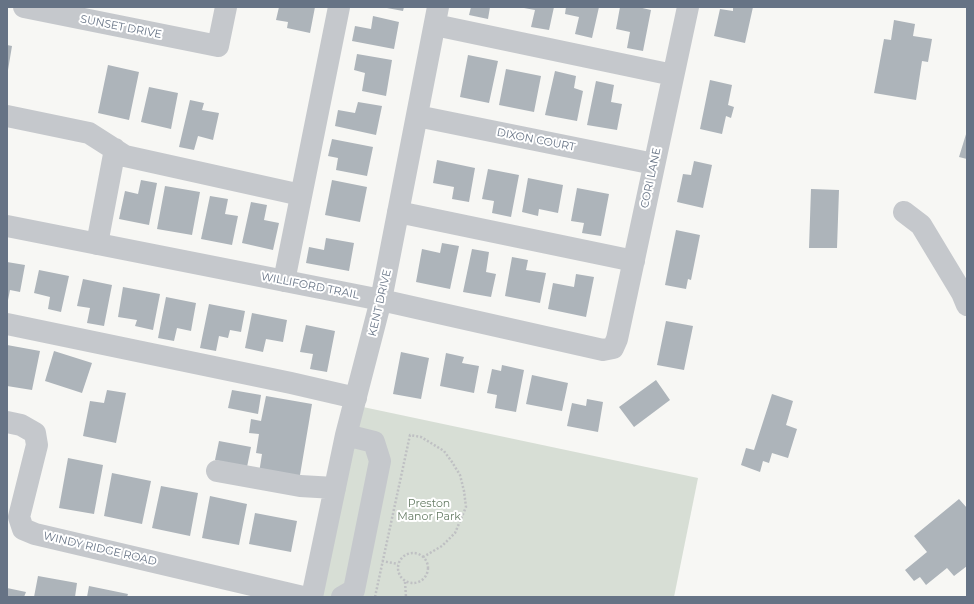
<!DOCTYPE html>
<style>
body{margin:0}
#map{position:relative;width:974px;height:604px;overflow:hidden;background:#f7f7f4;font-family:Montserrat,sans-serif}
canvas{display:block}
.frame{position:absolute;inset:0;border:8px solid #667385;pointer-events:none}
</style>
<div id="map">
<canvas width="974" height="604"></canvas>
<div class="frame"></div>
</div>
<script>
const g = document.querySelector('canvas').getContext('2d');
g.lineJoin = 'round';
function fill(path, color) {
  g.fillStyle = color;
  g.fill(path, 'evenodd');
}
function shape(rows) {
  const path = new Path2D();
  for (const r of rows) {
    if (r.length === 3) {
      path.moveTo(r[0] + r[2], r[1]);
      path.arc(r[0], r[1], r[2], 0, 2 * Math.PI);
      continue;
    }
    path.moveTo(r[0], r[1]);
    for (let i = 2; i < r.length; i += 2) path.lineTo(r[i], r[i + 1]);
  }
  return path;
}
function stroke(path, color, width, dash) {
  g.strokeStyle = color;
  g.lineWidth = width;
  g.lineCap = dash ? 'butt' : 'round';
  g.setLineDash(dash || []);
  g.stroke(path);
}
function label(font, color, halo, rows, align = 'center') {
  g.font = font + ' Montserrat,sans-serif';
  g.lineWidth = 4;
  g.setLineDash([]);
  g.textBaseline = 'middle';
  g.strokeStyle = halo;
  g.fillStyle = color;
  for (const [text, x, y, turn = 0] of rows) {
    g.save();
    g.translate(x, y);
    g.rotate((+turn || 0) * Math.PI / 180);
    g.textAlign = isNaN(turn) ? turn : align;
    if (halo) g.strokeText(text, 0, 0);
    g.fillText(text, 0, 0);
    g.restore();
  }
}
fill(shape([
 [363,407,698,478,674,597,321,597]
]), '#d7ded5');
fill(shape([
 [279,7,315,7,310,33,287,28,288,22,276,20],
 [387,7,404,7,403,11,387,8],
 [471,7,490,7,488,19,469,15],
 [524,7,554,7,549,30,531,27,535,10,524,8],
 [566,7,599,7,592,38,575,34,579,17,565,14],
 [620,7,638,7,651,10,643,51,627,48,630,32,616,29],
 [733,7,753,7,745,43,714,36,720,9,733,11],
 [373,16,399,22,394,49,352,41,355,26,371,29],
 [894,20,915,24,913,36,932,39,928,62,922,61,916,100,874,93,884,39,891,40],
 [7,45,12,46,8,70,7,70],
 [357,54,392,60,386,96,362,91,365,73,354,70],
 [468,55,498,61,489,103,460,97],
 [108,65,139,72,129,120,98,113],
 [506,69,541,76,534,112,499,105],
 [555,71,576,76,574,88,583,91,577,121,545,115],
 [710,80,732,85,728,105,734,107,731,118,726,116,722,134,700,129],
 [596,81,614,85,611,102,622,104,617,130,587,125],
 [149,87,178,93,171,129,141,122],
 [190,100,204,103,202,110,219,113,213,140,198,136,194,150,179,147],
 [358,102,382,106,376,135,335,126,338,110,355,113],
 [967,131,967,159,959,157],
 [332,139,373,147,367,176,336,170,338,158,328,156],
 [437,160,475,168,469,202,452,199,454,187,433,183],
 [694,161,712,165,703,208,677,202,683,174,691,175],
 [488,169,519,175,511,217,492,213,494,201,482,199],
 [528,178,563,185,558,213,539,209,538,216,522,212],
 [141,180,157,183,149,225,119,219,125,191,138,194],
 [332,180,367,187,360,222,325,215],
 [165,186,200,192,192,235,157,229],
 [577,188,609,194,601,236,582,233,584,223,571,221],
 [811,189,839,190,837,248,809,248],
 [210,196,228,199,225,214,238,216,232,245,201,239],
 [251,202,267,205,264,220,279,223,273,250,242,243],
 [676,230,700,235,691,280,688,279,686,289,665,285],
 [326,238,354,243,349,271,306,263,309,247,324,250],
 [442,243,459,246,450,289,416,282,422,249,440,253],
 [472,249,489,252,486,272,496,274,491,297,463,292],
 [512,257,528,260,526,270,546,273,540,303,505,296],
 [7,262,25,265,20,292,10,290,8,300,7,300],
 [39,270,69,276,61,312,48,309,50,297,34,293],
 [576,274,594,277,586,317,548,309,553,283,574,287],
 [83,279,112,285,104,326,87,323,90,308,77,306],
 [123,287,160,294,153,330,135,326,137,320,118,317],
 [166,297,196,303,191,331,177,328,174,341,158,338],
 [209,304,245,311,241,332,230,330,228,338,219,336,216,351,200,348],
 [252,313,287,320,283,342,266,339,263,352,245,348],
 [666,321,693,326,684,370,657,365],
 [306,325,335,331,327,372,310,369,313,354,300,352],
 [7,345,40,351,32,390,7,386],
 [54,351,92,363,82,393,45,381],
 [401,352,429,358,421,399,393,394],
 [446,353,464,357,462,363,479,366,474,393,440,386],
 [502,365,524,370,516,412,495,408,497,395,487,393,492,369,501,371],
 [532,375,568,383,562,411,526,404],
 [656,380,670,400,634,427,619,407],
 [107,390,126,393,116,443,83,436,90,401,104,403],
 [232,390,261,395,258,414,228,408],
 [772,394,793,401,786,425,797,429,788,458,772,453,769,463,763,461,760,472,741,465,746,448,754,450],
 [266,396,312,404,299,481,259,473,262,454,256,453,259,434,249,433,251,419,261,421],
 [587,399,603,402,598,432,567,426,572,403,586,406],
 [219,441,251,447,247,467,215,460],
 [68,458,103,465,94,514,59,508],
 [112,473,151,481,142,524,104,516],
 [161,486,198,493,190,536,152,528],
 [210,496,247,504,239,545,202,538],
 [959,499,967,508,967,566,954,576,947,568,926,585,920,577,914,581,905,570,927,552,914,536],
 [255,513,297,521,291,552,249,544],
 [38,576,77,583,75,597,34,597],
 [89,586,128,594,127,597,87,597],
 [7,588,26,592,24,597,7,597]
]), '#adb4ba');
stroke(shape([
 [413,568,15],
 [382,561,398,564],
 [405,582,406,597],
 [375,597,410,435,421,437,444,451,452,462,460,475,464,491,466,507,455,533,442,546,423,557]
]), '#bfc0c3', 2.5, [2, 2]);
stroke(shape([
 [24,7,218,46,226,7],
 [435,25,673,75],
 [7,116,89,133,125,156,301,195],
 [417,116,654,164],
 [398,212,634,261],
 [904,212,921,225,962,293,967,305],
 [7,226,381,300,603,350,613,348,617,339,688,7],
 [97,244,115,149],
 [284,281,339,7],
 [7,324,291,383,356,398],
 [7,422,21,425,35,433,37,445,19,517,23,529,35,534,303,597],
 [217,471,300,486,335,488],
 [312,597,346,435,381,300,438,7],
 [342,597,354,590,380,461,374,442,346,435]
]), '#c5c8cc', 22);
label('11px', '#667385', '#fff', [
 ["SUNSET DRIVE",121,27,11],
 ["DIXON COURT",536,140,11],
 ["CORI LANE",651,178,-78],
 ["WILLIFORD TRAIL",310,286,11],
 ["KENT DRIVE",380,303,-77],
 ["WINDY RIDGE ROAD",100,549,13]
]);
label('11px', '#667c65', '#fff', [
 ["Preston",429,504],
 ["Manor Park",429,517]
]);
</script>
